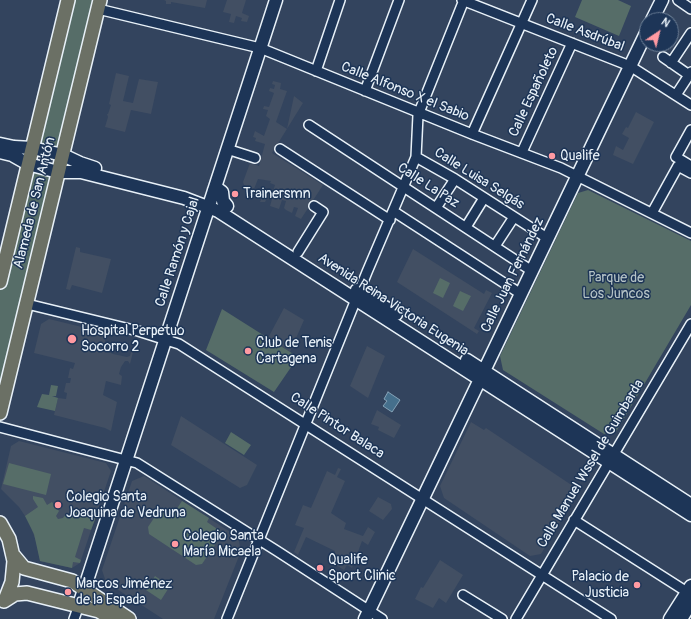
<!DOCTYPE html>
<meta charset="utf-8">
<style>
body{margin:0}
#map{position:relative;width:691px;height:619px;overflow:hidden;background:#33445e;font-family:Pangolin,sans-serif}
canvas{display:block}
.north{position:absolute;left:639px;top:12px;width:40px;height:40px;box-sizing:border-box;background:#1d3557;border:1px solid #6e8097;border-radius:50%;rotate:35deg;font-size:11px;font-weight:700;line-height:16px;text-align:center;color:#e8f1f8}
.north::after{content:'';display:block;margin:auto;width:14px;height:18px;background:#ff9aa2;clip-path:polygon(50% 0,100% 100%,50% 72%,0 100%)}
</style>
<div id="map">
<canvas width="691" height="619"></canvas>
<div class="north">N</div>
</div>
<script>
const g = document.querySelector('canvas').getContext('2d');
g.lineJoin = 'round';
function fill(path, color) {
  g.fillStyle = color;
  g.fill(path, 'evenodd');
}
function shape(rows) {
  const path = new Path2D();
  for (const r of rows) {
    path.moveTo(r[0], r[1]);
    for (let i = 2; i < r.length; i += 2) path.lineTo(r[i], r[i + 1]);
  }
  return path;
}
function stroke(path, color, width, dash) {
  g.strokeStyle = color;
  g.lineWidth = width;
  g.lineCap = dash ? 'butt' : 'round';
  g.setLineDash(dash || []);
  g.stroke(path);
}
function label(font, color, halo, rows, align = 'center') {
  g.font = font + ' Pangolin,sans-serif';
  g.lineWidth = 3;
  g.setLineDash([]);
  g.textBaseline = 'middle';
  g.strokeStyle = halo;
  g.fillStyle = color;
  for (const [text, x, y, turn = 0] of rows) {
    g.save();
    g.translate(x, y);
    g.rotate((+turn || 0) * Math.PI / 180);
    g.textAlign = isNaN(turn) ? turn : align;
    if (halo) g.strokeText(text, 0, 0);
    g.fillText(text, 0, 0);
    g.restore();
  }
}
fill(shape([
 [164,0,207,0,205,8,171,2,171,4,166,4,166,1],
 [227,0,246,0,242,13,249,16,247,22,241,21,242,18,236,16,234,23,229,22,231,14,223,12],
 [116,73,129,76,123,101,133,103,139,79,158,82,151,114,131,110,125,132,105,127,108,117,107,114,108,114,111,105,109,104],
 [273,81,281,83,280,89,287,91,276,122,287,129,294,96,303,103,272,153,323,185,301,219,295,216,298,208,294,207,292,213,286,210,284,208,286,201,282,200,279,209,270,206,272,199,267,198,265,202,260,202,262,197,265,198,269,193,272,194,275,185,270,183,271,181,258,179,254,189,259,193,256,192,255,195,251,195,252,189,244,185,243,182,250,163,259,166,265,144,255,141,256,138,253,137,255,131,264,136,270,119,266,116,268,110,263,109,264,106,269,107,274,93,269,91,270,88,274,89,275,85,272,84],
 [636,112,654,122,633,164,613,155,616,146,623,150,629,138,622,134,626,127,628,128],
 [76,247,80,248,80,252,111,259,102,293,72,285,70,290,66,289],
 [413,249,484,294,486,290,492,293,474,328,479,331,477,334,397,282],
 [284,308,304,320,290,352,268,338],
 [49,319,107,333,103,349,113,354,127,357,130,356,131,352,133,352,130,364,128,361,125,361,121,367,119,374,122,376,121,385,106,381,103,395,117,402,111,431,105,428,54,415,58,398,66,399,67,393,64,392,66,383,70,383,71,378,68,378,70,368,73,369,75,363,34,353,41,324],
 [367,346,385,356,368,398,350,386],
 [377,410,401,425,394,438,378,430,379,427,371,424],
 [181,416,257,465,247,485,240,488,171,445],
 [471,422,484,430,486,428,579,490,541,554,530,556,444,498,440,486],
 [19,441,106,463,111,471,80,563,72,568,40,561,36,541,29,522,19,507,1,489,11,446],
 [338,468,341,469,337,477,345,481,331,513,346,523,344,529,363,536,368,527,375,532,368,545,362,541,352,568,347,565,344,570,331,562,335,551,306,537,298,555,294,552,304,528,295,525,303,505,311,508,327,471,335,475],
 [144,476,238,537,241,551,214,619,163,619,106,582,102,570,132,481],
 [378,497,391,504,392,509,383,520,369,511],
 [440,560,463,575,446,603,439,598,433,608,415,599,421,587,423,588]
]), '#424f63');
fill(shape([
 [68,0,100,0,63,155,32,148],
 [582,0,618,0,631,6,619,36,575,17],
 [28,164,58,172,0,413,0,282],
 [588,190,691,241,691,305,616,432,604,434,503,370,500,356,578,193],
 [440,278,450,283,443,298,433,293],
 [460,291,471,296,463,311,453,306],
 [222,309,298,357,274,392,206,350],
 [51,385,58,386,56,396,52,396,58,398,55,411,37,407,42,394,49,395],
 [231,432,251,445,244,455,225,443],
 [9,463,51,474,46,495,3,484],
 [33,496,43,498,47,505,52,502,59,511,56,516,58,519,63,518,66,514,67,516,77,509,96,517,91,530,84,528,75,557,81,560,80,563,73,562,72,568,40,561,34,534,25,516,38,507,33,499],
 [182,501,209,518,207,522,223,533,202,564,196,565,149,534,148,527,158,512,165,512,172,516],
 [155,576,170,586,161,600,146,590]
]), '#566d68');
const water = shape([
 [388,392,400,400,392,412,383,406,387,401,384,399,388,392]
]);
fill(water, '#456f8c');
stroke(water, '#86a3b7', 1);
const street = shape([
 [462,0,630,66,691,105],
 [678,0,691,9],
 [98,9,260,48,472,134,561,168,691,233],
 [663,57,689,75],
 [671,63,691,33],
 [316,71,340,0],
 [365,91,399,0],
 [676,95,691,72],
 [309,125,532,271],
 [691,130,676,157,691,166],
 [472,134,532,0],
 [227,149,255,158],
 [280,149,390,220],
 [522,152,572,43],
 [416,157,455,179,547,238],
 [436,208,455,179],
 [393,211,521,294],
 [652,213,678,166,691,173],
 [466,227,484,198],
 [495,246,514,217],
 [298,252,323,212,314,206],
 [27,304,138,331,179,344,611,619],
 [0,427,137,463,277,551,382,619],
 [574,520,687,592],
 [463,595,502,619],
 [74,619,79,605],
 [227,619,367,272,416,157,418,115,464,0],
 [516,619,691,324]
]);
const secondary = shape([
 [652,20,662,0],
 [0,144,14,147,32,148,63,155,80,163,95,168],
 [0,152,12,155,28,164,58,172,81,172,184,198,218,211,691,515],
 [214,190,218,189,222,192,223,201,227,206],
 [357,290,396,314],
 [467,360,691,505],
 [79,605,276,0],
 [365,619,647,31],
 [670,619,691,586],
 [681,619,691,603]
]);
const primary = shape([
 [0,282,68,0],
 [0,413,100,0],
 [0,523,9,539,14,561,12,582,5,600],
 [14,556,24,568,72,581,129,619],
 [4,601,15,594,27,593,99,611,112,619]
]);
stroke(street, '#e8f1f8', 12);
stroke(secondary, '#e8f1f8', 15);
stroke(primary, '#e8f1f8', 16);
stroke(street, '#1d3557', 9);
stroke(secondary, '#1d3557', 12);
stroke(primary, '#6b7065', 13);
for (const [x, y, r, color] of [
 [552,156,4,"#ff9aa2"],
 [235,194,4,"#ff9aa2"],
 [72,339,5,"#ff9aa2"],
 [248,351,4,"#ff9aa2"],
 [58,505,4,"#ff9aa2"],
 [175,544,4,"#ff9aa2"],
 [320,568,4,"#ff9aa2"],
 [637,585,4,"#ff9aa2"],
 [68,592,4,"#ff9aa2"]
]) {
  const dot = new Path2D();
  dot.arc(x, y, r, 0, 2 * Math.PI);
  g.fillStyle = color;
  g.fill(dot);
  stroke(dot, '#1d3557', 1.5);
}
label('14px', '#e8f1f8', '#1d3557', [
 ["Calle Asdrúbal",585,33,21],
 ["Calle Alfonso X el Sabio",405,92,22],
 ["Calle Españoleto",534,92,-65],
 ["Calle Luisa Selgás",479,179,32],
 ["Calle La Paz",428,186,33],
 ["Alameda de San Antón",35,203,-76],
 ["Calle Ramón y Cajal",178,252,-72],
 ["Calle Juan Fernández",513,275,-64],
 ["Avenida Reina Victoria Eugenia",393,305,33],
 ["Calle Pintor Balaca",337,426,33],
 ["Calle Manuel Wssel de Guimbarda",591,464,-59]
]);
label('14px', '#e8f1f8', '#1d3557', [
 ["Qualife",560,156],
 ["Trainersmn",243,194],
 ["Hospital Perpetuo",81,331],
 ["Socorro 2",81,347],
 ["Club de Tenis",256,343],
 ["Cartagena",256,359],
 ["Colegio Santa",66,497],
 ["Joaquina de Vedruna",66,513],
 ["Colegio Santa",183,536],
 ["María Micaela",183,552],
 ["Qualife",328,560],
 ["Sport Clinic",328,576],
 ["Palacio de",629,577,"right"],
 ["Justicia",629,593,"right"],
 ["Marcos Jiménez",76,584],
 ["de la Espada",76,600]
], 'left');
label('14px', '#b5c3c6', '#1d3557', [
 ["Parque de",616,278],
 ["Los Juncos",616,294]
]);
</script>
